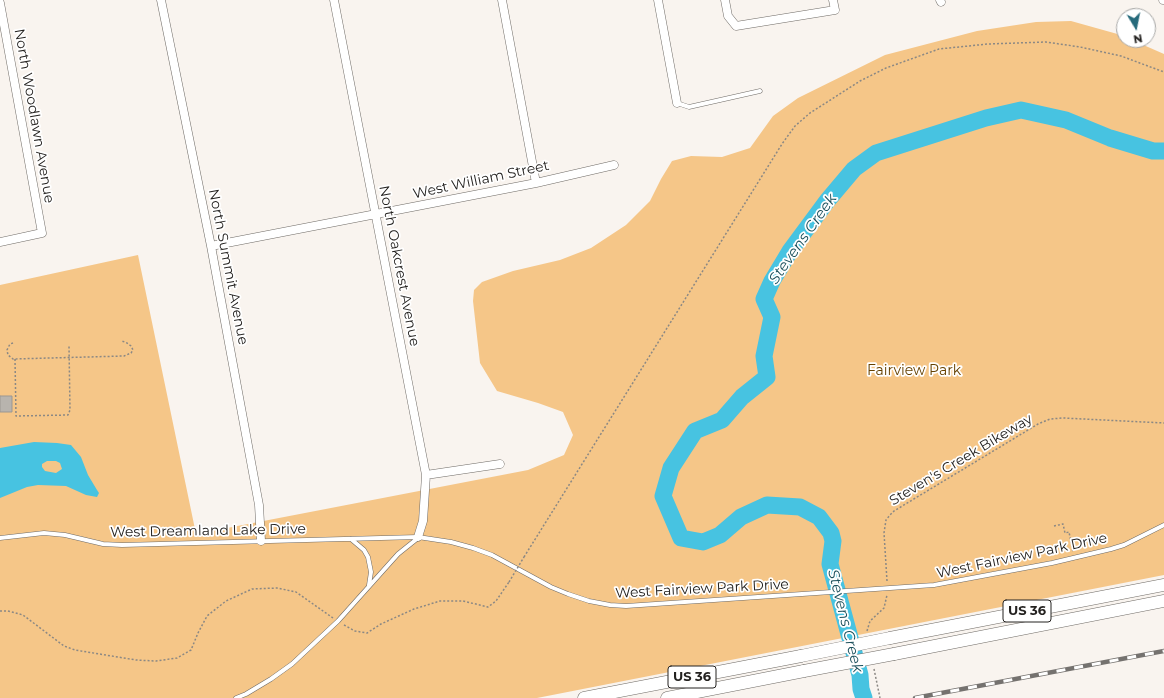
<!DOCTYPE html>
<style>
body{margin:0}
#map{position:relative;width:1164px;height:698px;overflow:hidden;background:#f9f4ef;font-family:Montserrat,sans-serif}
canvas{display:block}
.north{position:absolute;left:1116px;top:8px;width:40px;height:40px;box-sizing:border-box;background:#fff;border:1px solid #a7a7a6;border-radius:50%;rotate:170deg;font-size:11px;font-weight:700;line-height:16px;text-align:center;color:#242220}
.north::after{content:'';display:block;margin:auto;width:14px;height:18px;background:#266a7b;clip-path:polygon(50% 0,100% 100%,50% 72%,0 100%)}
</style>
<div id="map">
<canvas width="1164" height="698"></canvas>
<div class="north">N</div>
</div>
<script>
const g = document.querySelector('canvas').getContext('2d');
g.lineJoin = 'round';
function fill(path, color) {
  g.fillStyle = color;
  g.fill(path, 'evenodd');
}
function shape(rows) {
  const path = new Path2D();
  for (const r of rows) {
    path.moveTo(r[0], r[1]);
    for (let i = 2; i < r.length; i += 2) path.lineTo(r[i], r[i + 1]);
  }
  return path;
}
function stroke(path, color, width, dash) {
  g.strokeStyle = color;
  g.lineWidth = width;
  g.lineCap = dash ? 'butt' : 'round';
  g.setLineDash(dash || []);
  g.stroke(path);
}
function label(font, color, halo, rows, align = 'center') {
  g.font = font + ' Montserrat,sans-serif';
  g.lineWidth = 3.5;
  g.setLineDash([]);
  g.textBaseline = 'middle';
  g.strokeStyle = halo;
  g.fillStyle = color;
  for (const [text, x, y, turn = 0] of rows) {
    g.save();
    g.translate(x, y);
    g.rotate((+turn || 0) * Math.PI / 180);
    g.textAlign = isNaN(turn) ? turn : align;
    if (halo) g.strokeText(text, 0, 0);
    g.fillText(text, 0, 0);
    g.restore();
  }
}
fill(shape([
 [1071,21,1121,35,1124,36,1124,40,1132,40,1164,54,1164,575,537,698,0,698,0,285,138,255,196,534,528,470,564,455,573,435,563,412,538,403,497,391,480,363,473,301,474,290,482,282,513,271,560,260,591,248,626,225,650,201,661,179,672,161,691,156,722,157,750,148,773,116,798,98,885,55,977,31,1036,22]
]), '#f5c688');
fill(shape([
 [34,442,57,443,71,445,81,457,88,475,97,490,99,493,97,497,86,495,66,486,38,485,27,487,0,498,0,448],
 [47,461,56,461,60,463,62,469,56,473,45,471,42,467,42,464]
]), '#47c3e1');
stroke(shape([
 [864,698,861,689,860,675,830,564,833,541,831,533,819,517,800,507,767,505,741,517,720,535,703,542,681,538,663,496,671,468,695,431,722,420,742,397,767,377,764,356,772,317,764,299,772,281,790,251,827,201,854,169,876,153,986,118,1021,110,1066,120,1110,138,1153,151,1164,151]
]), '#47c3e1', 17);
const building = shape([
 [0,396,12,396,12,412,0,412,0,396]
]);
fill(building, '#b8b4ae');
stroke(building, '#9b9792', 1);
const lane = shape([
 [677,103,689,107,760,91],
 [0,538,44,533,65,535,103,544,122,545,418,537,451,542,473,548,492,555,551,587,568,594,589,601,610,605,626,606,934,585,1052,563,1111,549,1124,545,1164,525],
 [351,539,364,550,368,557,371,572,369,585],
 [236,698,246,694,271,679,292,664,338,621,398,554,418,538]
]);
const street = shape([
 [161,0,211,246,259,505,261,541],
 [334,0,426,475,423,521,418,537],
 [502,0,536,183],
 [658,0,677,103],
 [725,0,728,16,736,26,835,10,833,0],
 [940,0,941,2],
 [1163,0,1164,0],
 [0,3,42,233,0,242],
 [211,246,536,183,614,165],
 [426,475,500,464]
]);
const primary = shape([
 [890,638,1164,585],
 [894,654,1164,601],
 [584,698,801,656],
 [667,698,804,671]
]);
stroke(lane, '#6f6b66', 5);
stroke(street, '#6f6b66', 9);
stroke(primary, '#6f6b66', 13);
stroke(shape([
 [13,343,10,344,7,350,8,355,13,359,124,356,131,353,133,350,131,346,127,343,122,341],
 [15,359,16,416,68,415,70,410,69,346],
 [1054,526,1063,524,1065,533,1069,532,1073,552],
 [524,557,782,144,795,126,810,113,860,81,886,68,939,49,988,44,1046,42,1080,47,1121,56,1164,72],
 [887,581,884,533,886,520,890,515,894,511,1038,424,1050,419,1063,418,1164,423],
 [0,611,8,611,23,615,64,646,75,650,136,660,156,661,177,658,191,650,198,633,207,616,226,601,252,589,277,588,296,592,333,618],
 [344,625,355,631,367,633,381,624,414,609,440,601,463,601,488,607,496,601,509,582],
 [867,631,870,621,884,608,887,595],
 [874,669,880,698]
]), '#8b8884', 1.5, [2, 2]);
stroke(lane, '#fff', 4);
stroke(street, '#fff', 8);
stroke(primary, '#fff', 12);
const rail = shape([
 [915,698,1164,651]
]);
stroke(rail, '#75726f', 4.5);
stroke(rail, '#fff', 3, [9]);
const primaryBridge = shape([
 [801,656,890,638],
 [804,671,894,654]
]);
stroke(primaryBridge, '#6f6b66', 13, []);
stroke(shape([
 [509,582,524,557]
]), '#8b8884', 1.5, [2, 2]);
stroke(primaryBridge, '#fff', 12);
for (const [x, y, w] of [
 [1027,611,48],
 [692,677,48]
]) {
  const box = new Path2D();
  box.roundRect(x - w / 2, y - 11, w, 22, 3);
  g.fillStyle = '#fff';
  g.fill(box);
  stroke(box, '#242220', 1);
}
label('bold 13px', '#242220', null, [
 ["US 36",1027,611],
 ["US 36",692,677]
]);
label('14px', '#242220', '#fff', [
 ["North Woodlawn Avenue",34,116,80],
 ["West William Street",481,180,-12],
 ["North Oakcrest Avenue",399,266,79],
 ["North Summit Avenue",228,267,79],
 ["Steven's Creek Bikeway",961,460,-31],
 ["West Dreamland Lake Drive",208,531,-1],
 ["West Fairview Park Drive",1022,556,-12],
 ["West Fairview Park Drive",702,589,-3]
]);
label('14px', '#654100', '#fff', [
 ["Fairview Park",914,371]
]);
label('italic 15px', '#1c505c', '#fff', [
 ["Stevens Creek",803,239,-55],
 ["Stevens Creek",845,621,76]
]);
</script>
